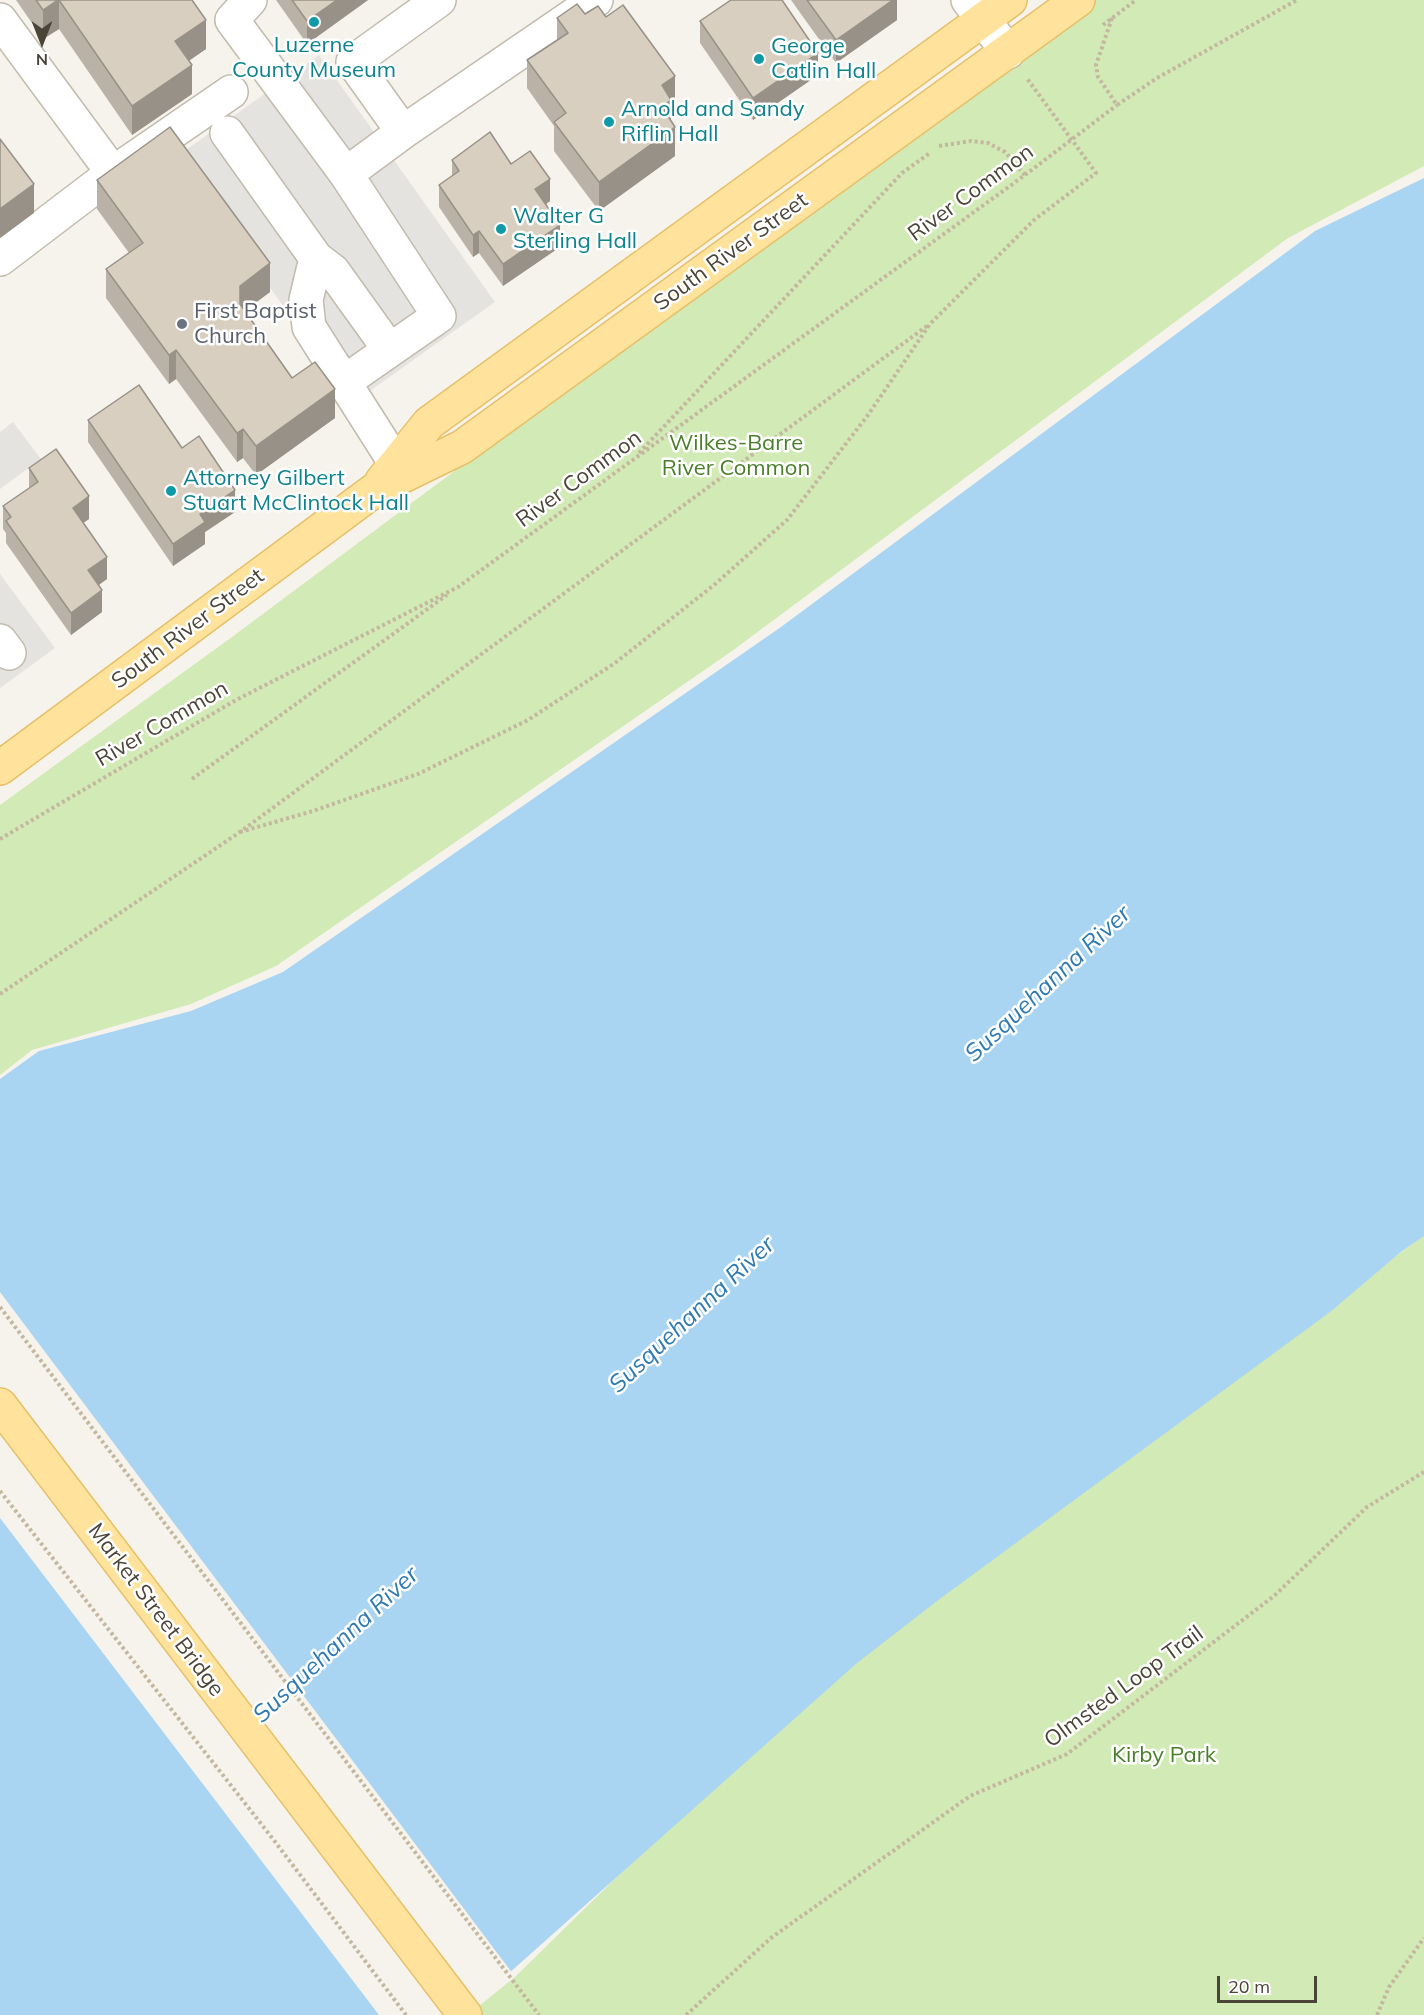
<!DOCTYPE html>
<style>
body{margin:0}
#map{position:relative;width:1424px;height:2015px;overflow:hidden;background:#f6f3ec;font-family:Mulish,sans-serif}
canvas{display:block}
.north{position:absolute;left:12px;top:12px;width:60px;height:60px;-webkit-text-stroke:4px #fff;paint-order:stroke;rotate:180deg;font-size:16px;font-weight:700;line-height:24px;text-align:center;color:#4b4439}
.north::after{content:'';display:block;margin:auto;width:21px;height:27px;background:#4b4439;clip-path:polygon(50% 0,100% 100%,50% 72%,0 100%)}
.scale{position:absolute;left:1217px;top:1976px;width:100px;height:27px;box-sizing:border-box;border:3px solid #4b4439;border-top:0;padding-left:8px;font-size:18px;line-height:21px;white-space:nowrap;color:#4b4439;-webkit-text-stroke:4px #fff;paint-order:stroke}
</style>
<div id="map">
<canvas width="1424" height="2015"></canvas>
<div class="north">N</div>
<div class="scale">20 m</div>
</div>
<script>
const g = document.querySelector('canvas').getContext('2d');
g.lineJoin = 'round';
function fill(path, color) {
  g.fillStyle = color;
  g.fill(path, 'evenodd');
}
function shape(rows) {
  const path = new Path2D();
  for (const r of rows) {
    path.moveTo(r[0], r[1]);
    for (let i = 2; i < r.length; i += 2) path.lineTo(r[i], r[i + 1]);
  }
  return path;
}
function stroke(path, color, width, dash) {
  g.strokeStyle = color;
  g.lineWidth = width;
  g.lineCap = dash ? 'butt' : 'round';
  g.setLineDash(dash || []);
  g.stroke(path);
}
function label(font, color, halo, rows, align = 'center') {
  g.font = font + ' Mulish,sans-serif';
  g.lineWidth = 5;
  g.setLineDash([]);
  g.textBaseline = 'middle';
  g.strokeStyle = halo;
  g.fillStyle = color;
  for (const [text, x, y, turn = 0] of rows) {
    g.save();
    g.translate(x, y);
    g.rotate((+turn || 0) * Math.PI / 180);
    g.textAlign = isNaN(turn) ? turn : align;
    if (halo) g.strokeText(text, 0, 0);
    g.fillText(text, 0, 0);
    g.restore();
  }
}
fill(shape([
 [1093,0,1424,0,1424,166,1288,238,732,651,276,966,191,1004,32,1050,0,1075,0,805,232,637,685,299],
 [1424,1235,1424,2015,468,2015,516,1976,625,1869,874,1647]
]), '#d2eab5');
fill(shape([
 [319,55,495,302,353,403,176,157],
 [13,422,41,459,0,489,0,432],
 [0,574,55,648,0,688]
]), '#e5e3e0');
fill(shape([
 [1424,178,1424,1236,1402,1251,1330,1312,937,1601,857,1663,462,2015,0,2015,0,1079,39,1051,191,1011,283,972,781,627,1315,231]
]), '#a9d4f2');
fill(shape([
 [0,1292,513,1974,467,2015,379,2015,0,1518]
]), '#f6f3ec');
const minor = shape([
 [250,0,232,20,346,174],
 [439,0,353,62,403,132,596,0],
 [968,0,1008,52],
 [0,20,113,173],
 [227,133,316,258],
 [0,259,113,173,231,92],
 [389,349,333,271,316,258,306,300,309,327,396,464],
 [344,382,439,316,346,174,403,132],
 [0,641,9,653]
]);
const major = shape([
 [382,481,429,423,1010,0],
 [0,768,376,489,462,447,1078,0],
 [0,1405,465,2015]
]);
stroke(minor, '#c2bbae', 36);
stroke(major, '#e6c16a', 36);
stroke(shape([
 [1112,18,1096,65,1098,77,1117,105,1157,78,1297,0],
 [1103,25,1136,0],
 [639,453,902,173,930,153],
 [192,779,447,595],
 [240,832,313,811,418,774,528,720,615,663,714,585,787,520,868,415,930,324,1034,220,1096,173,1026,77],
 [0,839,236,700,458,587,1025,175,1005,152,988,143,971,141,939,146],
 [0,994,240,832,927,326],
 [0,1307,539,2015],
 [0,1491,273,1839,406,2015],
 [686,2015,771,1938,970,1796,1067,1754,1274,1596,1367,1507,1424,1472],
 [1377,2015,1389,1987,1424,1938]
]), '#c4b79f', 4, [3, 3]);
stroke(minor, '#fff', 33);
stroke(major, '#ffe39c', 33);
stroke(shape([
 [1025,175,1117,105]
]), '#c4b79f', 4, [3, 3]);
fill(shape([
 [16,0,192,0,206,49,189,61,192,94,132,135,59,29,43,39],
 [276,0,368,0,307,44],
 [791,0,897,0,897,20,836,63],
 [585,14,675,105,671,107,671,121,675,156,599,211,554,151,554,126,527,88,527,60,557,40,557,18],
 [700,21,818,75,753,120,700,43],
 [452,160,511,164,550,201,546,204,560,247,503,286,479,253,473,257,439,207,439,185,452,176],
 [97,180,270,292,245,311,292,378,335,418,256,475,243,458,237,462,176,379,169,384,106,298,106,269,129,253,97,209],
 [88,420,182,448,235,512,205,532,205,544,173,566,88,442],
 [29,468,89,519,83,523,107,579,99,585,102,612,71,635,6,543,6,533,3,529,3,506,29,488]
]), '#bab2a6');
fill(shape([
 [59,0,59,29,43,39,43,10],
 [337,0,368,0,307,44,307,21],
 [893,0,897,0,897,20,836,63,836,40],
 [206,20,206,49,175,70,175,41],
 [818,53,818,75,753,120,753,98],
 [192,65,192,94,132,135,132,106],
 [675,76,675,105,671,107,671,129,662,136,662,85],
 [675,127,675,156,599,211,599,182],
 [550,179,550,201,535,212,535,189],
 [34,184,34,213,0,238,0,209],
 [560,225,560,247,503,286,503,264],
 [479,231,479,253,473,257,473,235],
 [270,263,270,292,240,314,240,286],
 [176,350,176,379,169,384,169,355],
 [335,389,335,418,256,475,256,446],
 [243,429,243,458,237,462,237,433],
 [235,490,235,512,205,532,205,544,173,566,173,544,200,514],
 [89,496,89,519,73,530,73,508],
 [107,557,107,579,88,592,88,570],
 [102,590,102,612,71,635,71,613]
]), '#979187');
const building = shape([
 [36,0,58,0,43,10,36,0],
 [59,0,192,0,206,20,175,41,192,65,132,106,59,0],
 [292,0,337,0,307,21,292,0],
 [731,0,782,0,818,53,753,98,700,21,731,0],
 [807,0,893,0,836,40,807,0],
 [577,4,585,14,598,6,606,17,623,5,675,76,662,85,671,100,662,107,675,127,599,182,554,122,566,113,527,60,568,33,557,18,577,4],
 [170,127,270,263,240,286,240,304,292,378,315,362,335,389,256,446,243,429,237,433,176,350,169,355,106,269,143,243,97,180,170,127],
 [490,132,511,164,530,151,550,179,535,189,560,225,503,264,479,231,473,235,439,185,459,171,452,160,490,132],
 [0,139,34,184,0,209,0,139],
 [139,385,182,448,199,436,235,490,200,514,205,522,173,544,88,420,139,385],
 [56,449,89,496,73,508,107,557,88,570,102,590,71,613,6,521,11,517,3,506,38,482,29,468,56,449]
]);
fill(building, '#d8cfc1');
stroke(building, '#979187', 1.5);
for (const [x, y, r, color] of [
 [314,22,6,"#0f9aa8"],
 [759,59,6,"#0f9aa8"],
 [609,122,6,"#0f9aa8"],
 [501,229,6,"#0f9aa8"],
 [182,324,6,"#6b7280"],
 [171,491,6,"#0f9aa8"]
]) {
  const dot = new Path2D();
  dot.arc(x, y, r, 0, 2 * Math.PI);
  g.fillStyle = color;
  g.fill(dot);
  stroke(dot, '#fff', 2);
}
label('22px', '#0d838f', '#fff', [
 ["Luzerne",314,45,"center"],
 ["County Museum",314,70,"center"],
 ["George",771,46],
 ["Catlin Hall",771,71],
 ["Arnold and Sandy",621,109],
 ["Riflin Hall",621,134],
 ["Walter G",513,216],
 ["Sterling Hall",513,241],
 ["Attorney Gilbert",183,478],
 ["Stuart McClintock Hall",183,503]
], 'left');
label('22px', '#4b4439', '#fff', [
 ["River Common",971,193,-36],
 ["South River Street",731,252,-36],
 ["River Common",579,479,-36],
 ["South River Street",188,629,-37],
 ["River Common",162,724,-30],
 ["Market Street Bridge",156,1610,53],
 ["Olmsted Loop Trail",1124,1687,-36]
]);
label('22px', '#5b616d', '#fff', [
 ["First Baptist",194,311],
 ["Church",194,336]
], 'left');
label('22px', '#4a7f2a', '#fff', [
 ["Wilkes-Barre",736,443],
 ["River Common",736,468],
 ["Kirby Park",1164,1755]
]);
label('italic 24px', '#2e7ab2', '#fff', [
 ["Susquehanna River",1048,984,-43],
 ["Susquehanna River",692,1315,-43],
 ["Susquehanna River",336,1645,-43]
]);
</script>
